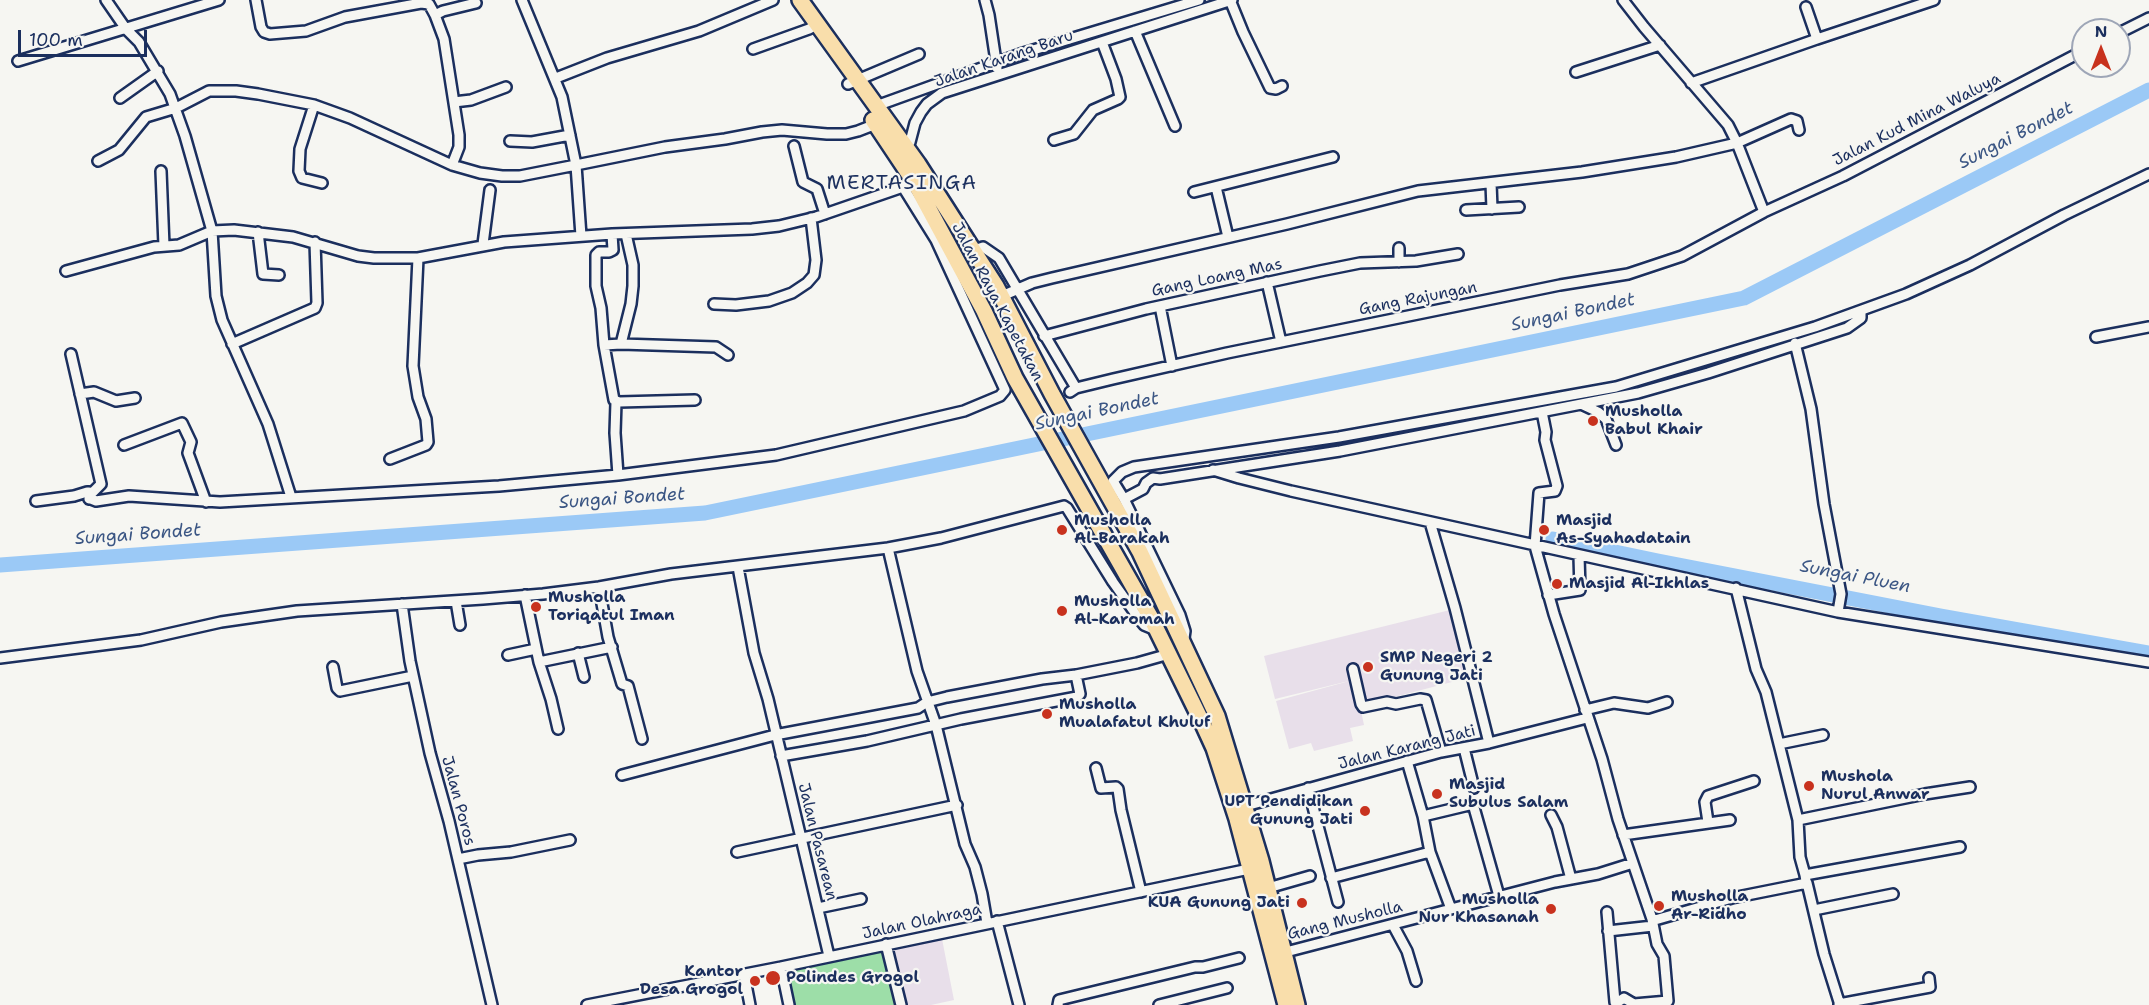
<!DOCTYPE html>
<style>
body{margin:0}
#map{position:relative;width:2149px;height:1005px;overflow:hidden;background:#f6f6f2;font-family:"Shantell Sans",sans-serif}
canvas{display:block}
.north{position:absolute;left:2071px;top:18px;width:60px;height:60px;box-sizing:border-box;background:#f6f6f2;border:2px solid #9ea6b7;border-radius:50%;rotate:0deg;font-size:16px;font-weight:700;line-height:24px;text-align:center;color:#1b2f5e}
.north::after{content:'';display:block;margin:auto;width:21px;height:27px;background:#c8321e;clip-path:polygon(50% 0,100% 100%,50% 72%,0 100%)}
.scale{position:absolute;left:18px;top:30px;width:129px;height:27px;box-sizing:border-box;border:3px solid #1b2f5e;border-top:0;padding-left:8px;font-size:18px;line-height:21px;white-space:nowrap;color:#1b2f5e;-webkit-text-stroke:4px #f6f6f2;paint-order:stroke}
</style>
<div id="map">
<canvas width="2149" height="1005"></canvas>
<div class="north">N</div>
<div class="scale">100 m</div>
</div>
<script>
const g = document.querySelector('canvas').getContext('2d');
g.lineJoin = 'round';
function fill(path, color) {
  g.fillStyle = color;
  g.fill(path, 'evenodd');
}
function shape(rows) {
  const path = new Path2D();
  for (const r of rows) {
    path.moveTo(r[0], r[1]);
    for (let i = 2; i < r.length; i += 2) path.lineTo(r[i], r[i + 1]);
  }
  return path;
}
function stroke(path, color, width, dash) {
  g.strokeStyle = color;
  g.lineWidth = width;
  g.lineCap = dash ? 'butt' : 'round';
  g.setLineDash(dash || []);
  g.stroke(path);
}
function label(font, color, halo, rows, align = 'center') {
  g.font = font + ' "Shantell Sans",sans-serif';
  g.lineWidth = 4.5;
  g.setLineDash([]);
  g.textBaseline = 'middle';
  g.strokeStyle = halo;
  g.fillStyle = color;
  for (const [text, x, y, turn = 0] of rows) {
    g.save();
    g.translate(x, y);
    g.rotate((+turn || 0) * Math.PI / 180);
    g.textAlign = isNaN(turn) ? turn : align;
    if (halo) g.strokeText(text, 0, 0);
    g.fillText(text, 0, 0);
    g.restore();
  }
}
fill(shape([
 [1454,609,1471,677,1360,706,1364,725,1350,728,1353,741,1314,751,1311,743,1289,749,1276,701,1353,680,1275,699,1264,656],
 [942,939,954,1000,931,1005,904,1005,893,949]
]), '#e8dfea');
fill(shape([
 [884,947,898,1005,793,1005,785,969]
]), '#9ddea8');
stroke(shape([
 [1553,539,1658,561,1941,616,2149,653],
 [0,565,705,513,1744,298,2149,90]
]), '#9bc9f6', 15);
const minor = shape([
 [106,0,126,29,139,42,170,94,185,136,212,231,234,230,293,237,358,256,374,258,418,258,504,242,612,234,752,229,779,226,816,217,906,186],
 [256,0,261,27,264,32,270,34,306,31,345,17,421,3,429,4,435,15],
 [522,0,562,97,576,165,665,147,725,139,762,132,782,130,827,134,846,134,858,131,876,124],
 [985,0,989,15,997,68],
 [1230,0,1243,32,1270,88,1276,89,1282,86],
 [1623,0,1644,27,1728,125,1737,143,1764,212],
 [1135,31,1175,126],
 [2119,33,2149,18],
 [1817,39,1934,0],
 [753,49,809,29,818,24],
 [18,61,219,0],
 [1576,72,1660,45],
 [556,78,607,58,699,31,773,0],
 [1691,83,1817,39,1806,7],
 [848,84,919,54],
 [120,98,158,71],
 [454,102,471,100,506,87],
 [314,105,300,149,299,171,302,178,322,183],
 [876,106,1020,54,1199,0],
 [1054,140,1074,134,1093,110,1118,99,1120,97,1116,79,1102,42],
 [510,141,532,142,570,135],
 [794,146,803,182,817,189,825,214],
 [904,151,910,142,915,123,921,112,927,104,942,93,1232,0],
 [98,161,119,150,146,117,176,108,209,91,236,91,258,94,314,105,350,118,452,165,480,173,502,176,520,176,576,165,581,236],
 [452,165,459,147,459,135,444,39,435,15,443,11,476,3],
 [161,171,164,246],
 [1491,183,1492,209],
 [1216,187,1228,237],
 [1194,192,1333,157],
 [1466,210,1519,207],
 [258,232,263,274,279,275],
 [612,234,613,250,609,252,599,252,596,255,596,286,601,308,604,345,614,400,619,402,695,400],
 [483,244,490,190],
 [1399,248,1399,262],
 [974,250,983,247,999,258,1076,388],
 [66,271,154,247,179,245,212,231,216,296,222,320,268,424,291,497],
 [1267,282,1281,342],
 [1002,296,1032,283,1052,278,1287,224,1418,191,1582,172,1676,157,1737,143,1791,119,1797,121,1799,130],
 [714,304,736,305,769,301,792,293,807,283,814,275,816,260,811,218],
 [1160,306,1172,366],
 [1044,336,1146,309,1320,271,1360,263,1416,261,1458,254],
 [2096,337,2149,327],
 [1795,343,1811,409,1824,504,1841,594,1838,612],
 [232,344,315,308,317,303,315,242],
 [621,344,631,304,633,286,633,265,626,234],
 [604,345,621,344,716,347,728,355],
 [71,354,101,484,90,495,89,499],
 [1070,392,1076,388,1113,379,1227,353,1560,285,1628,274,1682,256,1764,212,1843,176,2083,51],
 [80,394,94,392,116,401,135,398],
 [616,402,615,433,618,475],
 [1583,405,1598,412,1606,419,1616,445],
 [1542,412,1546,432,1545,440,1557,486,1555,491,1539,493,1535,546,1554,614,1602,759,1618,819,1652,919,1657,944,1664,956,1668,1001,1634,1004,1624,998,1618,1002,1615,1002,1607,912],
 [124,445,182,423,191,442,188,453,206,502],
 [390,459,426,445,428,442,426,419,418,397,413,366,418,258],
 [1213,470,1239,478,1291,491,1838,612,2149,662],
 [1124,499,1143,489,1146,483,1153,478,1160,479,1340,451,1638,393,1708,373,1847,328,1861,318,1861,311],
 [36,501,74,496,87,492,89,492,91,499,96,501,129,496,220,502,499,486,618,475,776,455,964,411,1000,396,1005,390,936,240,903,187],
 [1430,522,1455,608,1489,743],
 [888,548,917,671,936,725,965,844,975,867,982,894,987,923],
 [738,567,754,653,768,699,829,956],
 [599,587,608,637,622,684,628,686,642,739],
 [1736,588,1756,669,1766,692,1798,820],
 [525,595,539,662,551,699,558,729],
 [1548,595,1580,590,1579,556],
 [456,601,460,625],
 [402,604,410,661,430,753,449,821,492,1005],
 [1184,638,1185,631,1180,615,1124,499,1113,481,1122,472,1134,467,1339,437,1616,387,1815,327,1906,294,1970,265,2064,215,2149,174],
 [578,653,584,677],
 [508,655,536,649],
 [0,658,141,640,221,622,297,611,483,599,543,594,599,587,671,574,888,548,941,538,1064,506,1067,508,1113,582,1140,620,1144,625,1156,630],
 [539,662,612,647],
 [333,667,337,688,340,691,413,676],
 [1353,669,1361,704,1363,707,1387,702,1396,704,1420,699,1426,700,1441,752],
 [1585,710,1614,703,1648,708,1667,702],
 [1779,744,1823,735],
 [1464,748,1474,788],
 [781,756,867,741,961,719,1077,697,1080,694,1076,675],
 [1407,761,1423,816,1430,852,1451,909],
 [1096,768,1101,788,1116,787,1118,789,1121,810,1141,892],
 [622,775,775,735,918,708,927,702,947,697,1042,679,1076,675,1137,663,1169,654],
 [1308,788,1338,902],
 [1242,807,1441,752,1489,743,1587,718],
 [1551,815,1557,827,1571,879],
 [1423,816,1473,804,1499,896],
 [1708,822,1705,802,1708,796,1754,781],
 [1623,835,1730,820],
 [737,852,957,805],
 [458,859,478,855,511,852,570,840],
 [1805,875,1800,857,1798,820,1925,794,1970,787],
 [1331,878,1430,852],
 [1806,881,1805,875,1960,847],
 [1268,888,1310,876],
 [818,908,861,899],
 [1814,910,1893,894],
 [1652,919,1655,920,1732,898,1807,883,1824,954,1840,1005],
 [997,921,1019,1005],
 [1393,925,1407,951,1416,981],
 [1608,931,1653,926],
 [886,944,901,1005],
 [1282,953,1555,882,1598,874,1633,863],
 [781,967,789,1005],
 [744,974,750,1005],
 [1839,1004,1930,987,1929,978],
 [587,1005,781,967,1254,868],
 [1058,1005,1059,1000,1195,967,1203,967,1239,958],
 [1159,1005,1227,988]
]);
const trunk = shape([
 [800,0,918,164,996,286,1052,394,1140,552,1217,716,1261,861,1297,1005],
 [873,120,915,183,984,311,1015,378,1151,618,1203,724,1214,748,1237,819,1286,1005]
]);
stroke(minor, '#1b2f5e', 14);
stroke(trunk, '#1b2f5e', 20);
stroke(minor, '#f6f6f2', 9);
stroke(trunk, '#f9deab', 15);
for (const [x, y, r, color] of [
 [1593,421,6,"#c8321e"],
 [1062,530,6,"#c8321e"],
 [1544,530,6,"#c8321e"],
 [1557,584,6,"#c8321e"],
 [536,607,6,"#c8321e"],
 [1062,611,6,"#c8321e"],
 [1368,667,6,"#c8321e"],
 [1047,714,6,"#c8321e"],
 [1809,786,6,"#c8321e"],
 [1437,794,6,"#c8321e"],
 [1365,811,6,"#c8321e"],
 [1302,903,6,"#c8321e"],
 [1659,906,6,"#c8321e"],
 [1551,909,6,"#c8321e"],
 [773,978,8,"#c8321e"],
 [755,981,6,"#c8321e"]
]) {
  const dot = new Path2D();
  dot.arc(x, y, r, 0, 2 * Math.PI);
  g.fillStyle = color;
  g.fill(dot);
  stroke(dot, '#f6f6f2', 2);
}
label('16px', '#1b2f5e', '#f6f6f2', [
 ["Jalan Karang Baru",1004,59,-19],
 ["Jalan Kud Mina Waluya",1917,120,-27],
 ["Gang Loang Mas",1217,278,-12],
 ["Gang Rajungan",1418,299,-11],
 ["Jalan Raya Kapetakan",997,302,62],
 ["Jalan Karang Jati",1407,748,-14],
 ["Jalan Poros",458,801,75],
 ["Jalan Pasarean",817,842,76],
 ["Gang Musholla",1345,921,-14],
 ["Jalan Olahraga",922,922,-12]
]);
label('bold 16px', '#1b2f5e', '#f6f6f2', [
 ["Musholla",1605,412],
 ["Babul Khair",1605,430],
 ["Musholla",1074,521],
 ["Al-Barakah",1074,539],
 ["Masjid",1556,521],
 ["As-Syahadatain",1556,539],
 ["Masjid Al-Ikhlas",1569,584],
 ["Musholla",548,598],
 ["Toriqatul Iman",548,616],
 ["Musholla",1074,602],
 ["Al-Karomah",1074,620],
 ["SMP Negeri 2",1380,658],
 ["Gunung Jati",1380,676],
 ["Musholla",1059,705],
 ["Mualafatul Khuluf",1059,723],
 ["Mushola",1821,777],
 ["Nurul Anwar",1821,795],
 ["Masjid",1449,785],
 ["Subulus Salam",1449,803],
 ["UPT Pendidikan",1353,802,"right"],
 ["Gunung Jati",1353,820,"right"],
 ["Musholla",1671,897],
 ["Ar-Ridho",1671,915],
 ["Musholla",1539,900,"right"],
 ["Nur Khasanah",1539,918,"right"],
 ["KUA Gunung Jati",1290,903,"right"],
 ["Kantor",743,972,"right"],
 ["Desa Grogol",743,990,"right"],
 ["Polindes Grogol",786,978]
], 'left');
label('italic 18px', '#3b5684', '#f6f6f2', [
 ["Sungai Bondet",2016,136,-27],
 ["Sungai Bondet",1573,313,-12],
 ["Sungai Bondet",1097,412,-12],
 ["Sungai Bondet",622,499,-4],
 ["Sungai Bondet",138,535,-4],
 ["Sungai Pluen",1855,577,11]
]);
g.letterSpacing = '1.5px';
label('20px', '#1b2f5e', '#f6f6f2', [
 ["MERTASINGA",902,184]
]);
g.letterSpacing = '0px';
</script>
